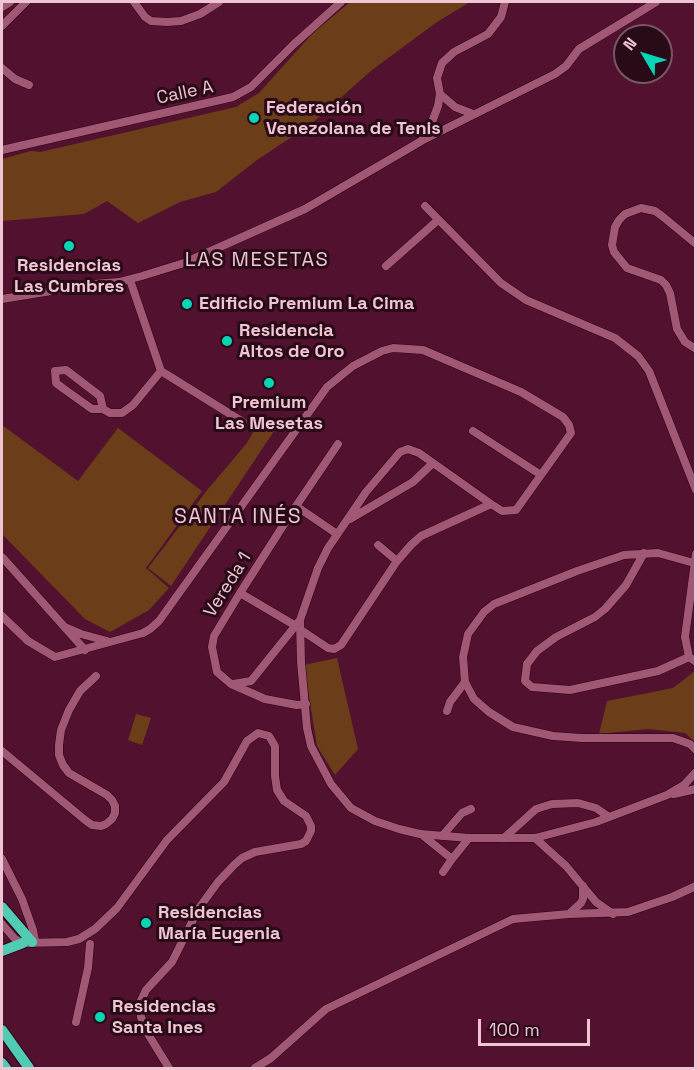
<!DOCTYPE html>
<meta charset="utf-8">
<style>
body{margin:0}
#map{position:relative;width:697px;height:1070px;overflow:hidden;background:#52112f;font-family:"Space Grotesk",sans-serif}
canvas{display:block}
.frame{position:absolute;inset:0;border:3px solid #efc5d3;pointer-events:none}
.north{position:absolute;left:613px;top:24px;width:60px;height:60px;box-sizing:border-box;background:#280b17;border:2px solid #785562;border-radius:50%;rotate:308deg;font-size:16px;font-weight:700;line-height:24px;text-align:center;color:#efc5d3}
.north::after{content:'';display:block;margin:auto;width:21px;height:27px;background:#08d5b5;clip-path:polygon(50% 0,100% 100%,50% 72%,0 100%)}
.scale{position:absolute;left:478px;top:1019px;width:112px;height:27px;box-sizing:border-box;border:3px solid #efc5d3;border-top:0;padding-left:8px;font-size:18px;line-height:21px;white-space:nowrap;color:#efc5d3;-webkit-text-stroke:4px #280b17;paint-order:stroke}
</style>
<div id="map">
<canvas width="697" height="1070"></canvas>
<div class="frame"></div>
<div class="north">N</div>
<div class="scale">100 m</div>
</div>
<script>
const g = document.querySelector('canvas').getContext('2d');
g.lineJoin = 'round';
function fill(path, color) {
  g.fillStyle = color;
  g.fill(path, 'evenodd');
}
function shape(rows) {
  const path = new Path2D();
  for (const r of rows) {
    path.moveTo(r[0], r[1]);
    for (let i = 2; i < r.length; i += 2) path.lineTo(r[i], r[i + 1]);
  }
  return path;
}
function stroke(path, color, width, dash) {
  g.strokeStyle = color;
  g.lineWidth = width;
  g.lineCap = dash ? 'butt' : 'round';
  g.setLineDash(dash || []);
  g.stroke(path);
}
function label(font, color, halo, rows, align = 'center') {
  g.font = font + ' "Space Grotesk",sans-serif';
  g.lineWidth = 6;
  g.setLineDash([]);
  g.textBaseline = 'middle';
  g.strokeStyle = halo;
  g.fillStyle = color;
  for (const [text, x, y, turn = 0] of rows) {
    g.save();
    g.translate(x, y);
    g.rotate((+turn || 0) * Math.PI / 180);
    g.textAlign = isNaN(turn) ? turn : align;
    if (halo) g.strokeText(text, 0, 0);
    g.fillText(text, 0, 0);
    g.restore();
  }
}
fill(shape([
 [350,2,470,2,437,22,372,70,310,125,257,160,216,192,180,202,138,223,107,201,84,214,3,221,2,215,2,159,31,151,40,152,236,107,259,93,312,34],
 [284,416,171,586,148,568,208,489,247,443,257,425],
 [2,425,78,481,118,428,202,491,146,568,169,588,149,610,110,632,85,619,2,534],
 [337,658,358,749,335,775,317,746,304,665],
 [695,671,695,742,685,733,648,729,599,734,607,701,673,688],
 [136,714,151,718,142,745,128,740]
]), '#6b3e19');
const minor = shape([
 [134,2,145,17,151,21,167,22,181,21,200,14,219,2],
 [2,7,10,2],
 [2,26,26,2],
 [2,68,15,79,29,85],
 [440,94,455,107,473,114],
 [423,138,429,130,438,106,440,94,437,78,442,63,454,52,488,34,501,17,505,2],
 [2,150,233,97,251,87,293,45,341,2],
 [425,206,501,283,526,300,615,338,638,356,649,371,696,490],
 [696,244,662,216,655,211,641,208,625,214,619,220,615,227,612,245,614,252,627,268,661,280,666,285,670,293,677,329,685,342,696,349],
 [386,266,438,220],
 [130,280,161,371],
 [2,299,94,284,119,282,142,276,184,263,305,209,423,140,555,74,566,66,579,49,656,2],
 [161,371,243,422],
 [103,409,100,396,66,370,55,371,56,383,64,389,92,409,103,409,110,413,122,413,133,405,161,371],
 [473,431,541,475],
 [491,504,419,453,408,449,400,452,366,492,328,548,318,568,300,620,301,662,307,728,311,746,331,784,351,808,375,821,399,829,420,834,469,838,535,838,596,822,667,795,684,785,696,772],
 [296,506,337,534],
 [350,519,413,482,433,463],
 [378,545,397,561],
 [644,553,626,585,605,609,595,617,556,637,537,651,527,664,525,681,532,687,570,690,658,671,689,657],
 [696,554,685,637,689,657,696,662],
 [2,557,85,650],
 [694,563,658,553,624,555,577,571,494,604,484,612,468,634,463,657,465,682,474,699,489,712,513,727,553,736,582,738,673,738,690,744,696,750],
 [240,593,296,626],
 [2,616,28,641,55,657,143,633,150,629,159,621,327,387,353,366,382,351,393,348,423,350,521,392,563,417,569,425,571,433,516,510,502,511,491,504,421,536,411,545,397,561,341,645,334,649,328,648,301,630],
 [67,628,81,634,107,641],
 [233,684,251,681,300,620],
 [306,704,297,705,265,699,231,684,217,672,212,647,214,636,240,593,288,518,338,444],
 [447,711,450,702,465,682],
 [2,751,85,820,92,825,101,826,106,824,112,819,115,813,115,806,112,800,107,795,69,773,63,765,59,755,59,745,61,730,69,710,80,691,96,676],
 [674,794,696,789],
 [421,834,452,859,469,838],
 [442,836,462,813,471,809],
 [504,838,536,809,552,804,578,803,596,808,609,817],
 [535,838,566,866,596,902,613,914],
 [2,859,22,899,33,930,35,941],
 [443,872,452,859],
 [570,913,581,903,583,899,583,886],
 [2,924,15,939,23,943,67,942,79,939,95,929,117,908,167,840,224,782,247,741,258,733,269,736,275,746,275,776,277,790,284,801,306,816,311,826,311,831,306,841,301,844,255,852,242,858,234,865,218,882,199,908,172,962,146,990,140,1003,141,1017,148,1034,169,1068],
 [76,1022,88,968,90,944],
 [255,1068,271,1058,326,1009,513,919,569,914,628,912,672,897,696,886]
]);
const highway = shape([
 [2,907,32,942],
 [2,951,23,943],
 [2,1030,29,1068],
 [2,1063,6,1068]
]);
stroke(minor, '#300117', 9);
stroke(highway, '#300117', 12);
stroke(minor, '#a15874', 8);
stroke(highway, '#4fccb2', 10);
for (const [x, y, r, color] of [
 [254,118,6,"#08d5b5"],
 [69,246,6,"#08d5b5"],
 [187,304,6,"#08d5b5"],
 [227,341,6,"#08d5b5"],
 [269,383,6,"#08d5b5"],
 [146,923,6,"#08d5b5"],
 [100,1017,6,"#08d5b5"]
]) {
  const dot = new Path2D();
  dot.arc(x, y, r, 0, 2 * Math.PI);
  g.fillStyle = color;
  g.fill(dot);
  stroke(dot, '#280b17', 2);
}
label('18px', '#efc5d3', '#280b17', [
 ["Calle A",185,93,-12],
 ["Vereda 1",228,585,-58]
]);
label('bold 18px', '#efc5d3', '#280b17', [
 ["Federación",266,108],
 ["Venezolana de Tenis",266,129],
 ["Residencias",69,266,"center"],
 ["Las Cumbres",69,287,"center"],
 ["Edificio Premium La Cima",199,304],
 ["Residencia",239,331],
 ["Altos de Oro",239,352],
 ["Premium",269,403,"center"],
 ["Las Mesetas",269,424,"center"],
 ["Residencias",158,913],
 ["María Eugenia",158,934],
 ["Residencias",112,1007],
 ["Santa Ines",112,1028]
], 'left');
g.letterSpacing = '1.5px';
label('20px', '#efc5d3', '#280b17', [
 ["LAS MESETAS",257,261]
]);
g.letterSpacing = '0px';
g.letterSpacing = '1.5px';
label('21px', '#efc5d3', '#280b17', [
 ["SANTA INÉS",238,517]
]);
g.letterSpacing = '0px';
</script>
